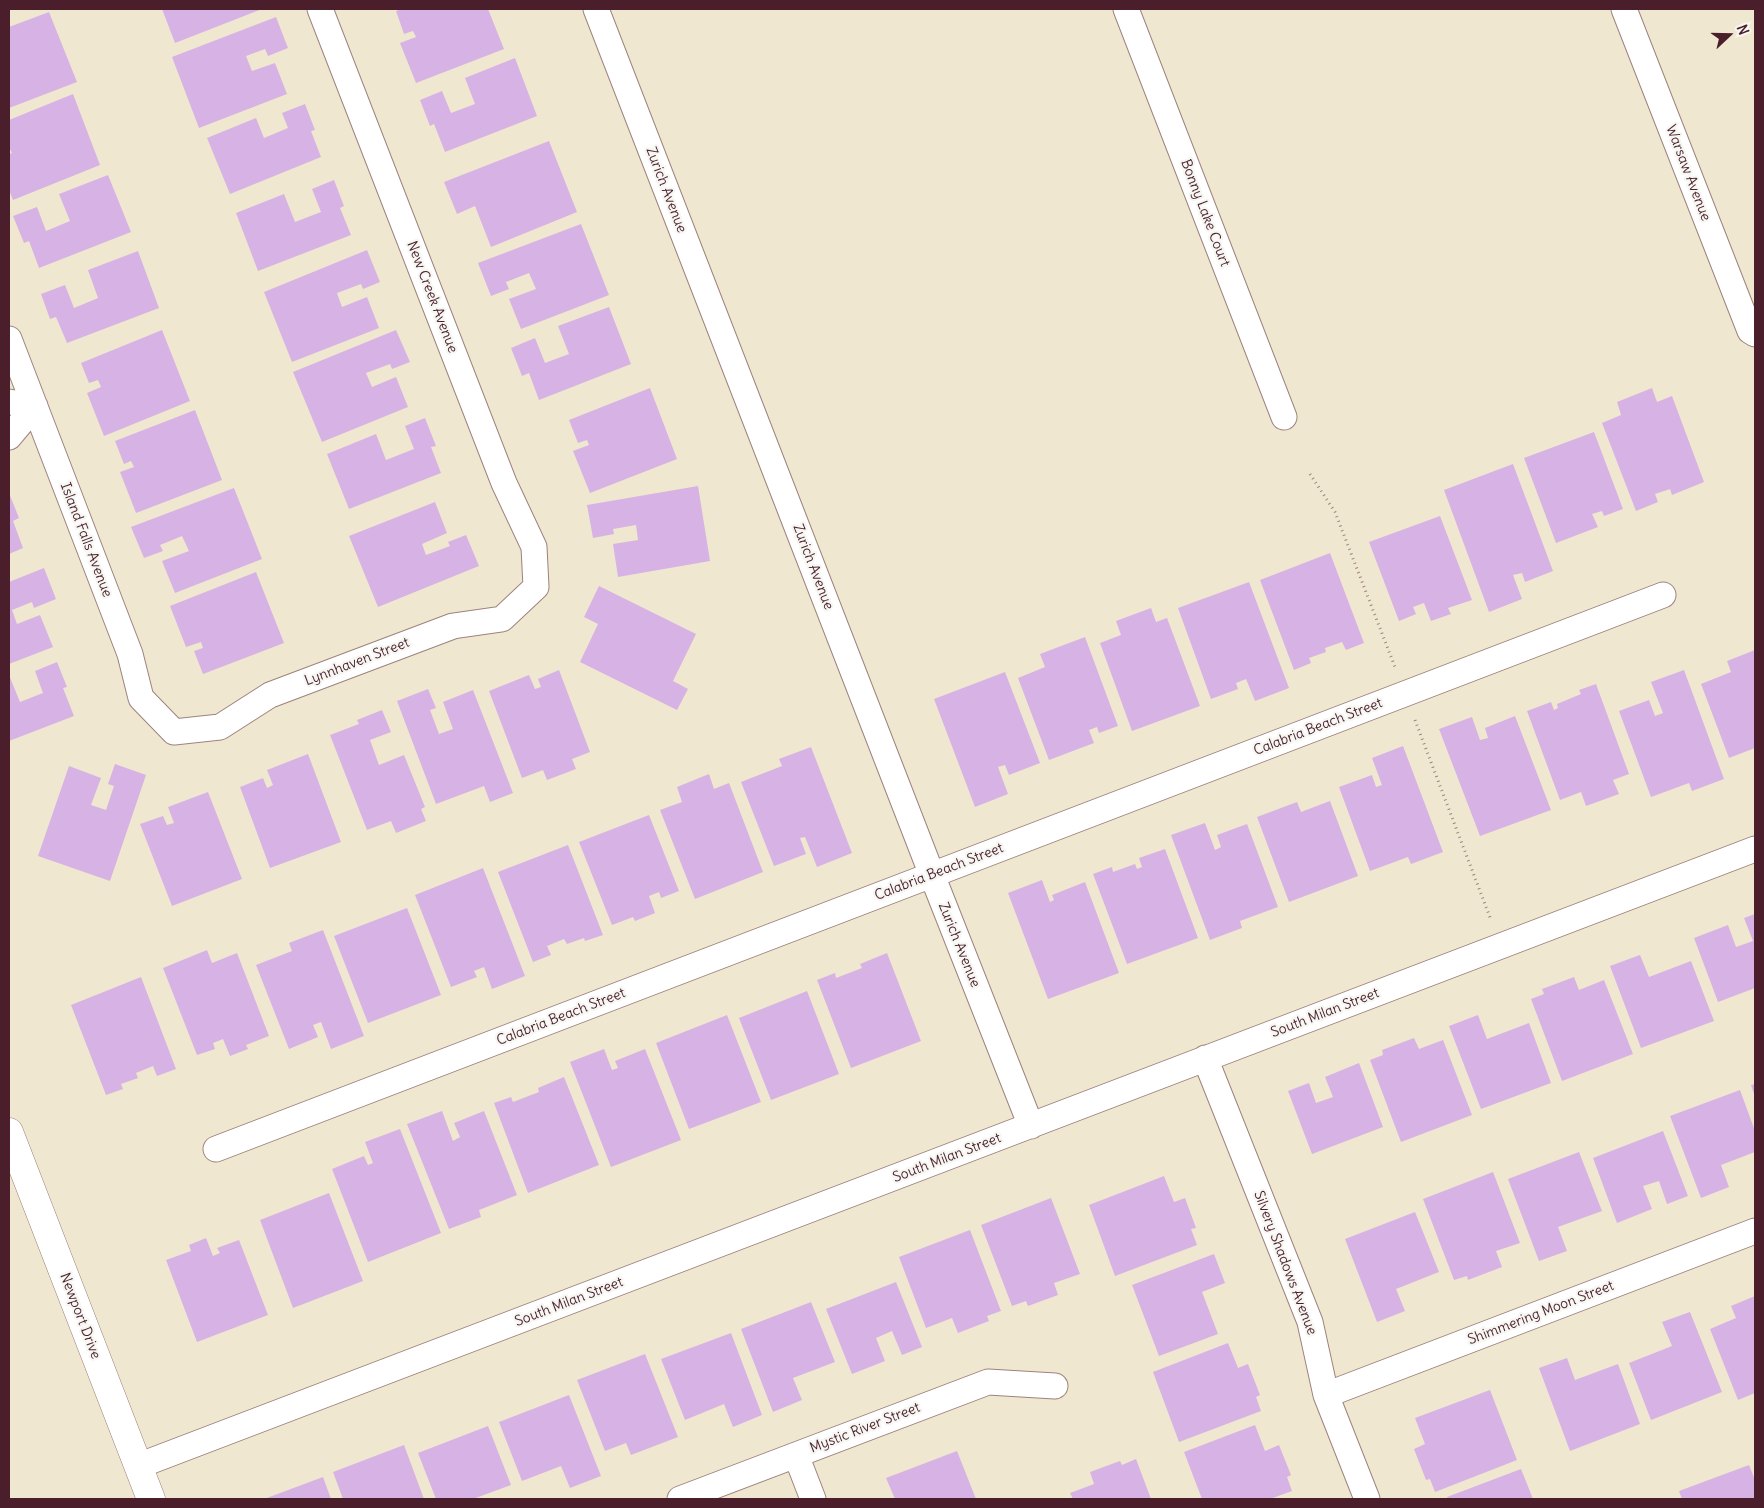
<!DOCTYPE html>
<style>
body{margin:0}
#map{position:relative;width:1764px;height:1508px;overflow:hidden;background:#f0e7d0;font-family:Delius,sans-serif}
canvas{display:block}
.frame{position:absolute;inset:0;border:10px solid #4a1f2b;pointer-events:none}
.north{position:absolute;left:1704px;top:10px;width:50px;height:50px;-webkit-text-stroke:4px #f6f6f2;paint-order:stroke;rotate:69deg;font-size:14px;font-weight:700;line-height:20px;text-align:center;color:#4a1f2b}
.north::after{content:'';display:block;margin:auto;width:18px;height:22px;background:#4a1f2b;clip-path:polygon(50% 0,100% 100%,50% 72%,0 100%)}
</style>
<div id="map">
<canvas width="1764" height="1508"></canvas>
<div class="frame"></div>
<div class="north">N</div>
</div>
<script>
const g = document.querySelector('canvas').getContext('2d');
g.lineJoin = 'round';
function fill(path, color) {
  g.fillStyle = color;
  g.fill(path, 'evenodd');
}
function shape(rows) {
  const path = new Path2D();
  for (const r of rows) {
    path.moveTo(r[0], r[1]);
    for (let i = 2; i < r.length; i += 2) path.lineTo(r[i], r[i + 1]);
  }
  return path;
}
function stroke(path, color, width, dash) {
  g.strokeStyle = color;
  g.lineWidth = width;
  g.lineCap = dash ? 'butt' : 'round';
  g.setLineDash(dash || []);
  g.stroke(path);
}
function label(font, color, halo, rows, align = 'center') {
  g.font = font + ' Delius,sans-serif';
  g.lineWidth = 4.5;
  g.setLineDash([]);
  g.textBaseline = 'middle';
  g.strokeStyle = halo;
  g.fillStyle = color;
  for (const [text, x, y, turn = 0] of rows) {
    g.save();
    g.translate(x, y);
    g.rotate((+turn || 0) * Math.PI / 180);
    g.textAlign = isNaN(turn) ? turn : align;
    if (halo) g.strokeText(text, 0, 0);
    g.fillText(text, 0, 0);
    g.restore();
  }
}
fill(shape([
 [162,9,262,9,175,43],
 [402,9,488,9,504,49,416,83,400,43,416,37,413,31,404,34,396,11],
 [49,12,77,82,9,108,9,27],
 [276,17,288,48,268,56,265,49,246,56,252,71,275,63,287,94,199,128,172,57],
 [515,58,537,116,445,152,434,124,430,126,420,100,442,91,451,113,475,104,465,78],
 [73,94,100,165,13,200,9,190,9,154,12,153,9,147,9,120],
 [305,104,315,130,311,131,321,157,230,194,207,138,256,118,264,138,288,128,282,113],
 [549,141,577,212,491,247,475,206,457,214,444,182],
 [108,175,131,232,39,268,29,241,24,243,13,216,37,207,46,231,70,221,59,194],
 [334,180,344,206,340,208,351,235,258,271,236,213,284,194,295,222,321,212,312,189],
 [581,224,609,295,521,329,509,299,536,289,529,273,506,282,509,289,491,296,478,263],
 [367,250,380,282,363,289,361,284,337,293,342,307,367,297,379,328,292,362,264,292],
 [138,251,159,308,67,343,56,317,50,319,41,294,65,285,74,308,98,298,88,270],
 [609,307,631,364,539,400,529,373,522,376,511,348,535,338,545,363,569,354,558,326],
 [162,330,190,401,104,436,87,393,101,387,98,380,89,383,81,363],
 [396,330,410,362,392,369,390,364,366,373,372,387,396,377,408,407,322,442,293,372],
 [650,388,677,459,590,493,573,451,589,445,587,440,578,443,569,420],
 [1652,388,1657,402,1672,396,1704,482,1672,495,1670,489,1655,494,1658,502,1636,511,1602,423,1621,415,1617,402],
 [195,410,222,480,136,513,120,472,134,467,131,461,124,464,115,441],
 [425,418,436,446,431,447,441,473,349,509,327,454,376,434,386,460,414,449,405,426],
 [1594,432,1623,509,1604,516,1602,511,1592,514,1598,527,1556,543,1524,458],
 [1513,464,1553,571,1525,582,1522,573,1513,575,1522,599,1489,612,1444,490],
 [698,486,710,561,618,577,613,544,638,540,636,525,613,529,614,534,593,538,587,505],
 [234,488,262,559,175,593,162,561,189,551,182,536,160,545,163,551,144,558,131,527],
 [9,493,19,518,13,521,23,548,9,554],
 [435,502,447,533,422,544,426,555,450,546,448,542,466,535,479,566,378,607,349,536],
 [1440,516,1472,600,1448,608,1451,614,1431,621,1424,603,1413,607,1416,614,1399,621,1369,542],
 [1330,553,1364,643,1346,650,1342,642,1325,648,1326,652,1309,658,1311,663,1294,670,1260,580],
 [44,568,56,599,34,608,32,602,12,610,17,624,40,615,53,647,9,664,9,582],
 [256,572,284,643,203,674,194,651,203,648,201,642,186,647,170,606],
 [1249,582,1289,688,1255,701,1246,679,1236,683,1238,689,1211,699,1178,608],
 [599,586,696,634,673,681,688,689,677,710,580,662,598,624,584,617],
 [1151,608,1156,622,1167,618,1200,706,1132,731,1100,643,1121,635,1116,621],
 [1085,637,1118,726,1099,733,1097,727,1089,730,1094,743,1049,760,1018,678,1045,667,1040,654],
 [1755,650,1755,748,1729,758,1701,684,1731,672,1727,661],
 [57,662,67,687,63,688,74,716,9,741,9,675,20,702,43,693,35,671],
 [559,670,590,752,572,759,576,769,547,780,543,770,522,778,489,691,529,675,535,689,541,687,538,679],
 [1684,670,1724,779,1692,791,1689,783,1651,797,1619,711,1649,700,1655,716,1663,713,1651,682],
 [1005,672,1040,763,1009,775,1005,765,998,767,1008,794,975,807,934,699],
 [1596,684,1629,774,1613,780,1619,794,1586,806,1581,792,1560,800,1527,711,1551,702,1554,710,1558,708,1557,704,1581,694,1579,690],
 [428,689,436,708,430,710,439,734,453,729,443,702,473,690,513,793,490,802,484,786,436,804,397,701],
 [382,710,391,732,370,740,379,765,404,755,425,807,421,809,426,821,396,833,391,821,367,830,330,735,359,724,357,720],
 [1515,716,1551,810,1480,836,1439,729,1472,717,1480,740,1488,738,1485,728],
 [1403,746,1443,852,1411,864,1408,857,1370,871,1339,787,1372,775,1376,787,1382,785,1372,758],
 [811,747,852,853,817,867,805,837,800,838,806,854,774,866,741,782,782,766,779,759],
 [308,754,341,842,270,868,240,787,263,778,267,788,273,785,267,770],
 [115,764,146,775,110,881,38,856,69,766,101,778,91,805,106,810,114,786,108,784],
 [709,774,714,789,729,783,763,872,695,899,660,810,682,802,677,787],
 [208,792,242,879,172,906,140,824,163,816,167,825,174,823,168,807],
 [1330,801,1358,876,1289,902,1257,817,1297,802,1301,812],
 [649,815,679,891,661,898,659,892,649,896,655,913,635,921,633,917,612,925,579,842],
 [1205,823,1215,850,1221,847,1217,835,1247,824,1278,907,1240,921,1242,928,1210,940,1171,835],
 [568,845,603,935,585,941,584,938,567,944,564,939,547,946,551,955,533,962,498,872],
 [1165,849,1198,938,1127,964,1093,874,1112,867,1113,872,1135,864,1137,869,1142,867,1139,858],
 [483,868,525,976,492,989,484,967,474,971,477,977,451,987,415,895],
 [1042,880,1050,902,1054,900,1052,895,1085,882,1119,973,1048,999,1008,893],
 [407,908,441,995,368,1023,334,936],
 [1755,914,1755,988,1718,1002,1694,938,1728,925,1736,947,1753,941,1744,918],
 [323,930,364,1036,331,1049,321,1022,313,1025,318,1037,289,1049,256,965,292,951,289,943],
 [207,950,212,963,237,953,269,1036,246,1045,248,1049,230,1056,223,1039,213,1043,215,1049,197,1055,163,968],
 [887,953,921,1041,851,1068,817,980,835,973,836,978,862,968,860,964],
 [1640,955,1649,977,1691,961,1714,1021,1641,1048,1610,966],
 [141,977,176,1069,157,1076,153,1066,136,1073,138,1078,121,1084,123,1089,106,1095,71,1005],
 [1574,977,1579,990,1604,980,1633,1054,1562,1081,1531,999,1544,994,1542,989],
 [807,991,839,1074,771,1100,739,1018],
 [727,1015,761,1102,689,1129,656,1043],
 [1478,1015,1487,1039,1529,1023,1551,1083,1481,1109,1449,1026],
 [1414,1038,1419,1049,1443,1040,1472,1115,1401,1142,1370,1060,1383,1055,1382,1050],
 [604,1049,612,1070,618,1068,615,1061,645,1049,681,1140,611,1167,570,1062],
 [1359,1063,1383,1127,1312,1154,1288,1091,1309,1083,1316,1103,1333,1097,1325,1077],
 [564,1077,599,1165,528,1193,494,1103,511,1097,513,1102,539,1092,538,1088],
 [1755,1084,1755,1097,1751,1085],
 [1740,1090,1755,1131,1755,1152,1721,1165,1729,1187,1701,1198,1670,1116],
 [442,1111,453,1141,460,1137,454,1123,484,1111,517,1195,479,1210,481,1217,449,1229,407,1124],
 [400,1129,441,1233,368,1262,332,1169,364,1156,368,1165,373,1163,365,1142],
 [1663,1131,1688,1196,1667,1204,1659,1181,1643,1186,1652,1209,1617,1223,1593,1158],
 [1579,1152,1602,1211,1558,1227,1567,1251,1539,1261,1508,1179],
 [1493,1172,1520,1243,1496,1251,1502,1267,1468,1280,1467,1276,1454,1280,1423,1199],
 [1164,1176,1174,1202,1185,1198,1196,1228,1191,1229,1197,1245,1115,1276,1089,1205],
 [329,1193,363,1281,293,1308,260,1220],
 [1051,1198,1080,1274,1054,1283,1058,1295,1028,1306,1026,1301,1012,1306,981,1225],
 [1415,1212,1439,1272,1396,1289,1405,1311,1377,1322,1345,1239],
 [970,1230,1001,1311,987,1316,989,1321,958,1333,952,1318,926,1328,899,1257],
 [206,1238,213,1256,220,1253,217,1248,239,1240,268,1315,197,1342,166,1260,191,1251,189,1245],
 [1214,1254,1225,1283,1202,1292,1218,1334,1159,1356,1132,1285],
 [896,1282,922,1347,902,1355,892,1331,876,1338,885,1361,852,1374,826,1309],
 [1755,1296,1755,1393,1738,1400,1710,1329,1736,1318,1731,1306],
 [811,1302,835,1362,793,1378,802,1400,773,1412,741,1329],
 [1690,1312,1722,1392,1651,1420,1629,1363,1672,1346,1662,1322],
 [731,1333,762,1415,733,1427,724,1404,685,1420,661,1359],
 [1228,1343,1238,1368,1248,1364,1260,1395,1256,1397,1261,1411,1179,1442,1153,1372],
 [645,1354,678,1437,631,1455,626,1443,605,1451,577,1380],
 [1567,1358,1575,1380,1618,1364,1640,1424,1570,1451,1539,1368],
 [1490,1390,1517,1460,1435,1492,1430,1479,1426,1480,1414,1449,1425,1444,1415,1418],
 [569,1395,601,1476,570,1488,561,1466,522,1481,499,1422],
 [1255,1425,1265,1451,1279,1445,1291,1475,1287,1477,1292,1491,1270,1499,1202,1499,1184,1452],
 [488,1426,511,1485,473,1499,436,1499,418,1453],
 [404,1445,424,1499,343,1499,333,1472],
 [957,1451,976,1499,895,1499,886,1478],
 [1136,1459,1151,1499,1073,1499,1070,1493,1094,1484,1090,1472,1120,1461,1122,1465],
 [1749,1465,1755,1480,1755,1499,1682,1499,1679,1491],
 [1521,1469,1533,1499,1448,1499,1447,1497],
 [323,1477,331,1499,264,1499]
]), '#d6b3e4');
const street = shape([
 [596,9,932,875,1031,1126],
 [1126,9,1284,417],
 [1624,9,1750,331,1755,334],
 [9,339,130,654,141,698,174,732,220,727,270,695,453,626,502,619,536,587,534,547,504,483,320,9],
 [9,402,35,406],
 [9,437,35,406],
 [1205,1058,1310,1322,1326,1395,1367,1499],
 [216,1149,1663,595],
 [1326,1395,1755,1231],
 [796,1455,813,1499],
 [138,1466,1755,849],
 [680,1499,988,1382,1055,1386]
]);
const secondary = shape([
 [9,1132,151,1499]
]);
stroke(street, '#9d837e', 27);
stroke(secondary, '#9d837e', 29);
stroke(shape([
 [1310,474,1335,512,1395,667],
 [1415,720,1491,920]
]), '#9d837e', 3, [1, 4]);
stroke(street, '#fff', 25);
stroke(secondary, '#fff', 28);
label('14px', '#4a1f2b', '#f6f6f2', [
 ["Warsaw Avenue",1688,173,69],
 ["Zurich Avenue",666,190,69],
 ["Bonny Lake Court",1205,213,69],
 ["New Creek Avenue",432,297,69],
 ["Island Falls Avenue",86,540,69],
 ["Zurich Avenue",813,567,69],
 ["Lynnhaven Street",357,662,-21],
 ["Calabria Beach Street",1318,727,-21],
 ["Calabria Beach Street",939,872,-21],
 ["Zurich Avenue",959,945,68],
 ["South Milan Street",1325,1013,-21],
 ["Calabria Beach Street",561,1017,-21],
 ["South Milan Street",947,1158,-21],
 ["Silvery Shadows Avenue",1285,1263,69],
 ["South Milan Street",569,1302,-21],
 ["Shimmering Moon Street",1541,1313,-21],
 ["Newport Drive",80,1316,69],
 ["Mystic River Street",865,1428,-21]
]);
</script>
